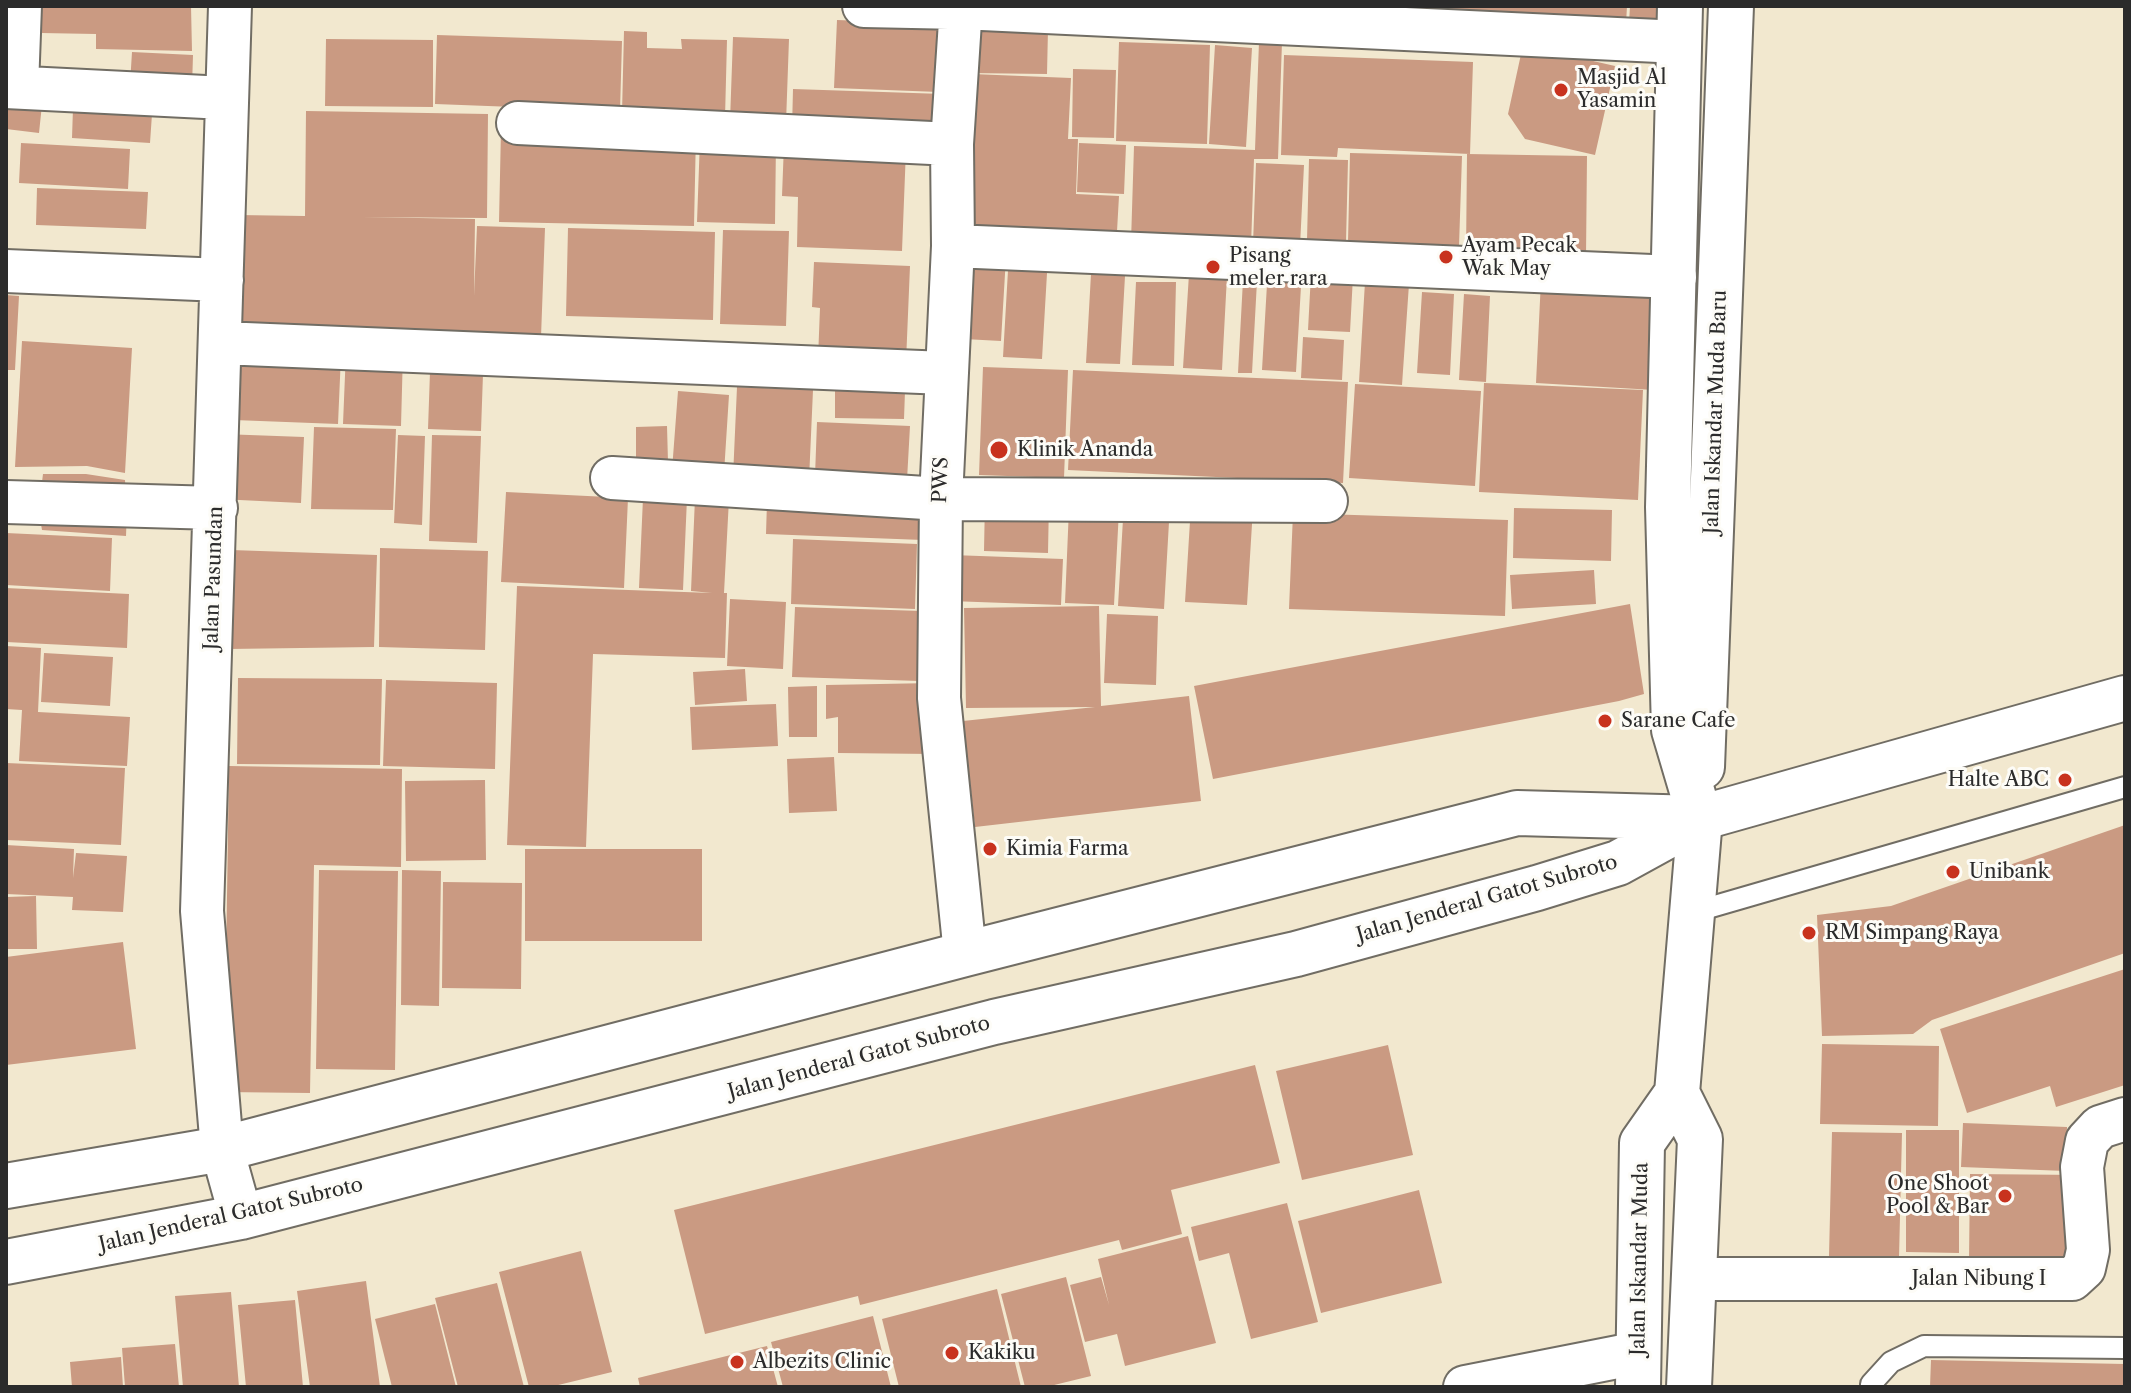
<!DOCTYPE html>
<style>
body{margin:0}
#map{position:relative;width:2131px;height:1393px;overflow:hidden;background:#f2e8cf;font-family:"Libre Caslon Text",serif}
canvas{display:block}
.frame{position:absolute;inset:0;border:8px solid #2b2b2b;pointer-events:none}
</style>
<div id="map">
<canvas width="2131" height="1393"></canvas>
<div class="frame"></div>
</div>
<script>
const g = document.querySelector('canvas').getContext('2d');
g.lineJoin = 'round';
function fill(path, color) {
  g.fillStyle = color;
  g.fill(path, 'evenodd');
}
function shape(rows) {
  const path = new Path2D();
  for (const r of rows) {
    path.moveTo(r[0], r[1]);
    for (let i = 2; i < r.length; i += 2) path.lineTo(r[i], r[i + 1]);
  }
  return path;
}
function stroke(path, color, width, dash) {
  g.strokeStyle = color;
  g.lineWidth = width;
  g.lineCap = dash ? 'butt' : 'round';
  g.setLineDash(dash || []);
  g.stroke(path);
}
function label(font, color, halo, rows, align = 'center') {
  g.font = font + ' "Libre Caslon Text",serif';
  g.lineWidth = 6;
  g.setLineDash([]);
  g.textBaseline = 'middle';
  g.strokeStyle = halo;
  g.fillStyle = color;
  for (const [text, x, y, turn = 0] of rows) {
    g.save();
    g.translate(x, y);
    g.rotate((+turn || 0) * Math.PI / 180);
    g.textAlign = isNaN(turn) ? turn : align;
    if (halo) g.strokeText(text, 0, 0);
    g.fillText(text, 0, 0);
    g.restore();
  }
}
fill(shape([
 [41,6,191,6,192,51,96,49,96,34,41,33],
 [1174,6,1627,6,1626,24],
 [1630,6,1675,6,1674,25,1629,23],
 [837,20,942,24,939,92,834,88],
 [969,28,1048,29,1047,74,968,73],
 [624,31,647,32,647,48,682,49,681,39,727,40,725,118,622,113],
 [437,35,622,41,620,111,435,104],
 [733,37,789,39,786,123,730,121],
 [326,39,433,40,433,107,325,106],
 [1119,42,1210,45,1207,144,1116,141],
 [1259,42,1282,42,1278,159,1254,159,1251,246,1131,242,1134,146,1255,150],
 [1215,45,1252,48,1246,147,1209,144],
 [1523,45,1615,66,1595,155,1525,139,1508,114],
 [132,52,193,55,192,87,130,84],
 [1284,55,1473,62,1470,154,1338,148,1337,157,1281,155],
 [1073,69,1116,70,1114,138,1072,137],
 [972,74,1071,78,1068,139,1078,139,1076,194,1119,196,1116,249,964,242],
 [793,89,943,94,941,135,792,129],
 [10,92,43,95,39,133,6,129],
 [73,108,152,114,150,143,72,138],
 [306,111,488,114,487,218,362,217,475,219,474,296,477,226,545,228,541,337,236,338,238,215,305,216],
 [501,129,696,133,694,226,499,222],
 [700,139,776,141,775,224,697,222],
 [21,143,130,149,128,189,19,183],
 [1079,143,1126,145,1124,194,1077,192],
 [784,144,906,149,902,251,797,247,798,197,782,196],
 [1350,153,1462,156,1459,246,1348,242],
 [1467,154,1587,156,1586,256,1466,255],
 [1309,159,1348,160,1346,242,1307,240],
 [1256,163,1304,165,1300,246,1253,244],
 [37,188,148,192,146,229,36,225],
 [568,228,715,232,713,320,566,316],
 [723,230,789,231,786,326,720,324],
 [1009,253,1048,256,1042,359,1003,357],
 [969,255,1006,257,1001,341,964,339],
 [814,262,910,266,906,362,818,359,820,308,812,307],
 [1268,267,1302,269,1296,372,1262,370],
 [1091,274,1125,276,1120,364,1086,363],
 [1189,274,1227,276,1222,370,1183,368],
 [1311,274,1353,276,1350,332,1308,330],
 [1243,280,1257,281,1252,373,1238,373],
 [1541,280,1660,286,1654,390,1536,383],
 [1136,282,1176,282,1174,366,1132,365],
 [1365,282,1409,284,1402,385,1359,382],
 [1422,292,1454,294,1450,375,1417,373],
 [1464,294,1490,296,1486,382,1459,380],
 [6,295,19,296,15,370,6,370],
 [1303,337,1344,340,1342,380,1301,378],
 [22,341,132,348,125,473,87,466,15,467],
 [346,351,403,352,401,426,343,424],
 [236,352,341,355,338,424,234,420],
 [983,367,1068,370,1064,478,979,475],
 [1073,370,1348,382,1343,483,1068,470],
 [430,372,483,374,481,431,428,429],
 [1484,383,1643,390,1638,500,1479,492],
 [1355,384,1481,391,1475,486,1349,478],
 [737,387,813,390,809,480,733,477],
 [678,391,729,395,724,473,672,470],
 [835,391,905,391,904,419,835,418],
 [817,422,910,426,907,480,815,476],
 [667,426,668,462,636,462,636,427],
 [314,427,396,429,393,510,311,509],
 [222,434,304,437,301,503,219,499],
 [398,435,425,436,422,525,394,523],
 [432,435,481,436,477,543,429,541],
 [43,474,86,474,125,480,126,500,40,498],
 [506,492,628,498,624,588,501,582],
 [643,498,687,498,683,590,639,588],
 [695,498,729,499,724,593,727,593,725,658,593,654,586,847,507,845,517,586,712,593,691,591],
 [985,500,1049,501,1048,553,984,551],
 [767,502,924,508,923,540,766,534],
 [1191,505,1253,508,1247,605,1185,602],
 [38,507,127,510,126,536,42,530],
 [1069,508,1119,510,1114,605,1065,603],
 [1514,508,1612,510,1611,561,1513,558],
 [1293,513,1508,520,1505,616,1289,609],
 [1123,519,1169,522,1164,609,1118,606],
 [6,533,112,538,110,591,6,585],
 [793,539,917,544,915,609,791,604],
 [380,548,488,551,485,650,379,647],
 [231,550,377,555,374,647,228,649],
 [952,555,1063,559,1061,605,950,601],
 [1594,570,1596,604,1512,609,1510,575],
 [6,588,129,594,127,648,6,642],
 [730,599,786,602,783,669,727,666],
 [1630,604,1644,694,1619,701,1213,779,1194,686],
 [1099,606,1101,706,1189,696,1201,801,975,827,963,721,1095,707,966,708,964,608],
 [795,607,922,611,920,681,792,677],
 [1107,614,1158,616,1156,685,1104,683],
 [6,646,41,648,38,712,130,717,127,766,19,761,22,710,6,709],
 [44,653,113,657,110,706,41,702],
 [745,669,747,701,695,705,693,672],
 [238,678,382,679,380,765,237,764],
 [386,680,497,683,495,769,383,766],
 [933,683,933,754,838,753,838,717,826,719,826,685],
 [817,686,817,737,789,737,788,687],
 [776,704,778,746,692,750,690,707],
 [834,757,837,811,789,813,787,759],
 [6,763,125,768,121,845,6,840],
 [229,766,402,769,401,867,314,865,310,1093,224,1092],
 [485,780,486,860,406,861,405,781],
 [2125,825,2125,953,1932,1020,1913,1034,1822,1036,1817,915,1891,906],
 [6,845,74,849,73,878,76,853,127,856,123,912,72,910,73,897,6,894],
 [525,849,702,849,702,941,525,941],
 [319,870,398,871,395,1070,316,1069],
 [402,870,441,871,439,1006,401,1005],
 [443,882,522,883,521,989,442,988],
 [36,896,37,949,6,949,6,897],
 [123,942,136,1049,6,1065,6,957],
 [2125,969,2125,1085,2056,1107,2050,1086,1967,1113,1940,1029],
 [1822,1044,1939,1046,1938,1126,1820,1124],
 [1388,1045,1413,1155,1302,1180,1276,1071],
 [1255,1065,1280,1163,1171,1190,1182,1234,1122,1250,1119,1240,860,1305,858,1296,705,1334,674,1210],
 [1963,1123,2067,1127,2066,1171,1961,1167],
 [1906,1130,1959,1130,1959,1253,1906,1252],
 [1832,1132,1902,1133,1899,1258,1829,1256],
 [1970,1174,2081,1175,2080,1262,1969,1261],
 [1419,1190,1442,1283,1321,1313,1298,1221],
 [1287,1203,1318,1322,1251,1339,1229,1253,1199,1261,1191,1227],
 [1188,1236,1216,1343,1125,1366,1117,1334,1085,1342,1070,1285,1101,1277,1109,1305,1098,1259],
 [581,1251,612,1372,550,1387,529,1387,499,1272],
 [1066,1277,1091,1376,1046,1387,1025,1387,1001,1294],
 [366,1281,380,1387,310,1387,297,1291],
 [497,1283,524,1387,458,1387,435,1298],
 [997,1289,1021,1387,899,1387,882,1319],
 [231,1292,239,1387,183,1387,175,1296],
 [295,1300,303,1387,246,1387,238,1305],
 [435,1304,456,1387,392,1387,375,1319],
 [873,1316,891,1387,783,1387,771,1342],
 [175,1344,179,1387,125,1387,122,1348],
 [767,1346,778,1387,640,1387,638,1378],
 [121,1357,123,1387,72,1387,70,1362],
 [1931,1360,2125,1364,2125,1387,1930,1387]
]), '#ca9a82');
const service = shape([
 [1694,912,2125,787],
 [1871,1387,1871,1384,1891,1362,1924,1346,2125,1348]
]);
const minor = shape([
 [230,6,202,911,222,1149,241,1217],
 [864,6,961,8,1680,42],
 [961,6,952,144,953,246,941,499,939,698,965,954],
 [6,87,225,98],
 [17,87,20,6],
 [518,123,952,144],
 [953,246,1675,277],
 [6,271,222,280],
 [221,343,945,373],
 [612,478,941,499,1326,501],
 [6,502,216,508],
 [1696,1279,2072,1279,2084,1268,2088,1250,2082,1167,2087,1141,2100,1127,2125,1119],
 [1465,1387,1638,1353]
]);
const tertiary = shape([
 [1680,6,1668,507,1674,730,1700,818],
 [1702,767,1731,6]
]);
const secondary = shape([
 [1677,1093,1700,1139,1689,1387],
 [1638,1387,1642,1143,1677,1093,1700,818]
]);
const primary = shape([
 [6,1186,222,1149,965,954,1517,813,1698,818],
 [6,1262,241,1217,994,1022,1296,954,1537,888,1618,863,1700,818,2125,698]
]);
stroke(service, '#716d64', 24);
stroke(minor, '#716d64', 46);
stroke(tertiary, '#716d64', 48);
stroke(secondary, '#716d64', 48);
stroke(primary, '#716d64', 48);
stroke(service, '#fff', 20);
stroke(minor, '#fff', 42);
stroke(tertiary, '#fff', 44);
stroke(secondary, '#fff', 44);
stroke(primary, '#fff', 44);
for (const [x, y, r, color] of [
 [1561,90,8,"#c8321e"],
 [1446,257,8,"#c8321e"],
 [1213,267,8,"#c8321e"],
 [999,450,10,"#c8321e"],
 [1605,721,8,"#c8321e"],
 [2065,780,8,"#c8321e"],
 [990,849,8,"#c8321e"],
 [1953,872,8,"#c8321e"],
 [1809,933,8,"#c8321e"],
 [2005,1196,8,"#c8321e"],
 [952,1353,8,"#c8321e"],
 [737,1362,8,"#c8321e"]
]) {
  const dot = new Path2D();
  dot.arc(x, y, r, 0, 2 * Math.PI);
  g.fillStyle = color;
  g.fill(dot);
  stroke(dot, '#fdfcf7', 3);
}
label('20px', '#2b2b2b', '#fdfcf7', [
 ["Masjid Al",1577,78],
 ["Yasamin",1577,101],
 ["Ayam Pecak",1462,246],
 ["Wak May",1462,269],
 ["Pisang",1229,256],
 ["meler rara",1229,279],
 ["Klinik Ananda",1017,450],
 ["Sarane Cafe",1621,721],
 ["Halte ABC",2049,780,"right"],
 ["Kimia Farma",1006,849],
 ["Unibank",1969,872],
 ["RM Simpang Raya",1825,933],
 ["One Shoot",1989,1184,"right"],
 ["Pool & Bar",1989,1207,"right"],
 ["Kakiku",968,1353],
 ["Albezits Clinic",753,1362]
], 'left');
label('20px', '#2b2b2b', '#fdfcf7', [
 ["Jalan Iskandar Muda Baru",1716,412,-88],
 ["PWS",941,480,-88],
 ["Jalan Pasundan",214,578,-88],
 ["Jalan Jenderal Gatot Subroto",1487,899,-16],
 ["Jalan Jenderal Gatot Subroto",859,1058,-15],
 ["Jalan Jenderal Gatot Subroto",231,1215,-13],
 ["Jalan Iskandar Muda",1640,1259,-89],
 ["Jalan Nibung I",1979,1279]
]);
</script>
